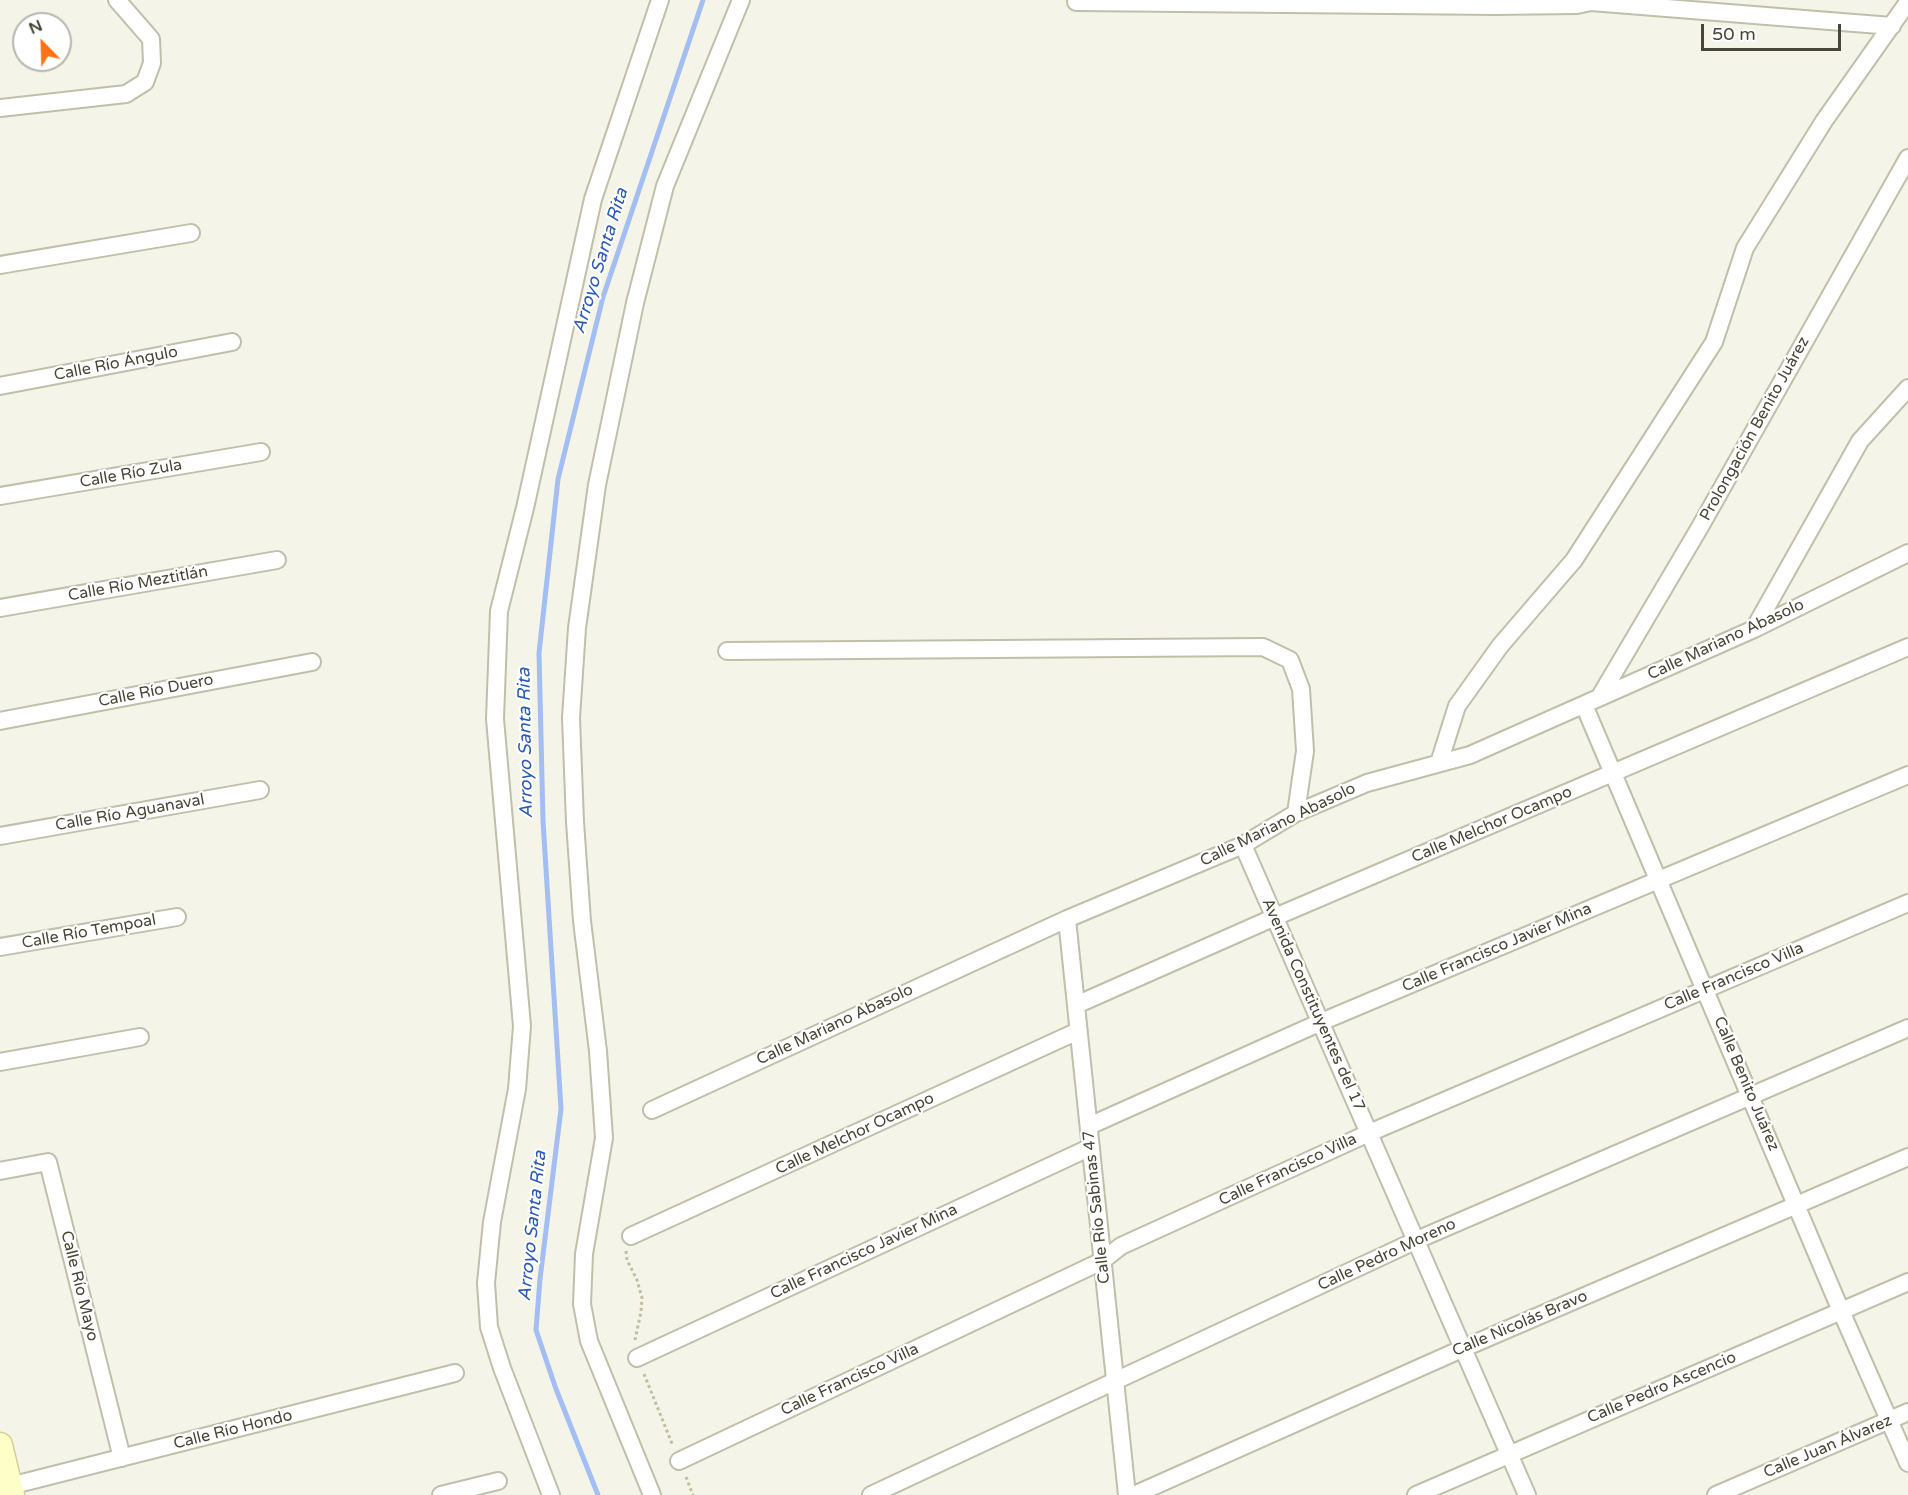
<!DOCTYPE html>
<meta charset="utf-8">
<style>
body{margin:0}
#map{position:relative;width:1908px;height:1495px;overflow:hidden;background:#f5f4e8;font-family:"Varela Round",sans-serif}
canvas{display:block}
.north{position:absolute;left:12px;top:12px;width:60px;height:60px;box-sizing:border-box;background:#fff;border:2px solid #b6b5af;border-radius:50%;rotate:337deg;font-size:16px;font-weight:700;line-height:24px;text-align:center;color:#484636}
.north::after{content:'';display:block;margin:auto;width:21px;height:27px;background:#ff7315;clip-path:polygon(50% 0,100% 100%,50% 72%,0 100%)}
.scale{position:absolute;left:1701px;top:24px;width:140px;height:27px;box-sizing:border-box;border:3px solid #484636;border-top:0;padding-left:8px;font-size:18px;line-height:21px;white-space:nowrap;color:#484636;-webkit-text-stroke:4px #fff;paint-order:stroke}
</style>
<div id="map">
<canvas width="1908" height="1495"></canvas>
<div class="north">N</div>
<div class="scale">50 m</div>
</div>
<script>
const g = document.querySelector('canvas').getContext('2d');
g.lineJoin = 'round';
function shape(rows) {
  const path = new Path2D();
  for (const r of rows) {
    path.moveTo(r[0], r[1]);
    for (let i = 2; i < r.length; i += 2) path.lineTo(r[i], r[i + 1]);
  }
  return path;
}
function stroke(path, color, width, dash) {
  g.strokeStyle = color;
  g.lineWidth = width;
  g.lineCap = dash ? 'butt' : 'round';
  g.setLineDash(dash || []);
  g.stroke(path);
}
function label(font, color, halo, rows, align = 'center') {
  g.font = font + ' "Varela Round",sans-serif';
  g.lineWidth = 4.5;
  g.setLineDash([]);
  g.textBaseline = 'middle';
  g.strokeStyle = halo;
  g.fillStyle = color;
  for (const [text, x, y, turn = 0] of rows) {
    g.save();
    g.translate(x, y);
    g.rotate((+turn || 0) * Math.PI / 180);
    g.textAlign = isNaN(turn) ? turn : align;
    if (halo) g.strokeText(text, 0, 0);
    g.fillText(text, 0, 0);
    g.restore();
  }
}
stroke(shape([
 [598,1495,556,1389,536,1330,540,1279,561,1109,543,821,539,653,558,479,603,297,703,0]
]), '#a3bef3', 5);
const street = shape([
 [1076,2,1495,6,1577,5,1591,2,1892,26],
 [0,108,126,94,145,82,152,63,151,39,117,0],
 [0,265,191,233],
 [0,386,232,342],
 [0,496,261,452],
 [0,608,277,560],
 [1754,629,1860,441,1908,388],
 [727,651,1263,647,1290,660,1301,689,1305,751,1296,813],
 [1599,698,1700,527,1908,158],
 [1584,705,1841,1311,1908,1463],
 [0,721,312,662],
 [1439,763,1457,706,1500,646,1574,560,1714,342,1745,248,1824,121,1908,2],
 [0,836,260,790],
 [1243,845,1527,1495],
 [1067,919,1127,1495],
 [0,947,177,917],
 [1076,1005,1275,917,1908,647],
 [0,1062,140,1037],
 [652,1110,1067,919,1243,845,1296,813,1367,783,1470,755,1754,629,1908,553],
 [1089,1126,1321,1022,1908,775],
 [0,1171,48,1162,122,1458],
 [631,1236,1078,1031],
 [637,1358,1091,1147],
 [679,1461,1102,1261,1121,1246,1369,1133,1908,903],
 [10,1486,455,1373],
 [441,1495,498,1481],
 [551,1495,502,1368,489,1327,486,1283,492,1222,517,1089,522,1026,495,719,499,611,525,508,593,199,660,0],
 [652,1495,589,1341,582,1304,584,1254,604,1138,598,1051,582,921,575,822,571,718,577,628,597,485,635,303,665,186,741,0],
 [871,1495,1417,1240,1908,1028],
 [1134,1495,1464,1348,1908,1157],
 [1416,1495,1908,1282],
 [1716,1495,1908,1412]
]);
const secondary = shape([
 [0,1445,12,1495]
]);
stroke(street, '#c0bfaa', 20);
stroke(secondary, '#d3d294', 27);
stroke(shape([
 [626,1251,627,1260,637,1280,642,1298,641,1312,635,1340],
 [644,1374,673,1446],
 [686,1477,693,1495]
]), '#c3bf9b', 3, [3, 3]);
stroke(street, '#fff', 16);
stroke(secondary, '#feffc8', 24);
label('16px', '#484636', '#fff', [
 ["Calle Río Ángulo",116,364,-11],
 ["Prolongación Benito Juárez",1755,429,-61],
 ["Calle Río Zula",131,474,-10],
 ["Calle Río Meztitlán",138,584,-10],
 ["Calle Mariano Abasolo",1726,640,-25],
 ["Calle Río Duero",156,691,-11],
 ["Calle Río Aguanaval",130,813,-10],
 ["Calle Mariano Abasolo",1278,825,-26],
 ["Calle Melchor Ocampo",1492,825,-23],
 ["Calle Río Tempoal",89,932,-10],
 ["Calle Francisco Javier Mina",1497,948,-23],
 ["Calle Francisco Villa",1734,977,-23],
 ["Avenida Constituyentes del 17",1313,1005,66],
 ["Calle Mariano Abasolo",835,1025,-25],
 ["Calle Benito Juárez",1746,1084,67],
 ["Calle Melchor Ocampo",855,1134,-25],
 ["Calle Francisco Villa",1288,1170,-25],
 ["Calle Río Sabinas 47",1097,1207,-96],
 ["Calle Francisco Javier Mina",864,1252,-25],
 ["Calle Pedro Moreno",1387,1255,-25],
 ["Calle Río Mayo",79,1286,76],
 ["Calle Nicolás Bravo",1520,1324,-23],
 ["Calle Francisco Villa",850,1380,-25],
 ["Calle Pedro Ascencio",1662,1388,-23],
 ["Calle Río Hondo",233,1430,-14],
 ["Calle Juan Álvarez",1828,1447,-23]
]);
label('italic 18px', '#2b59b8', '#fff', [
 ["Arroyo Santa Rita",601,261,-73],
 ["Arroyo Santa Rita",526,743,-91],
 ["Arroyo Santa Rita",533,1226,-84]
]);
</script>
